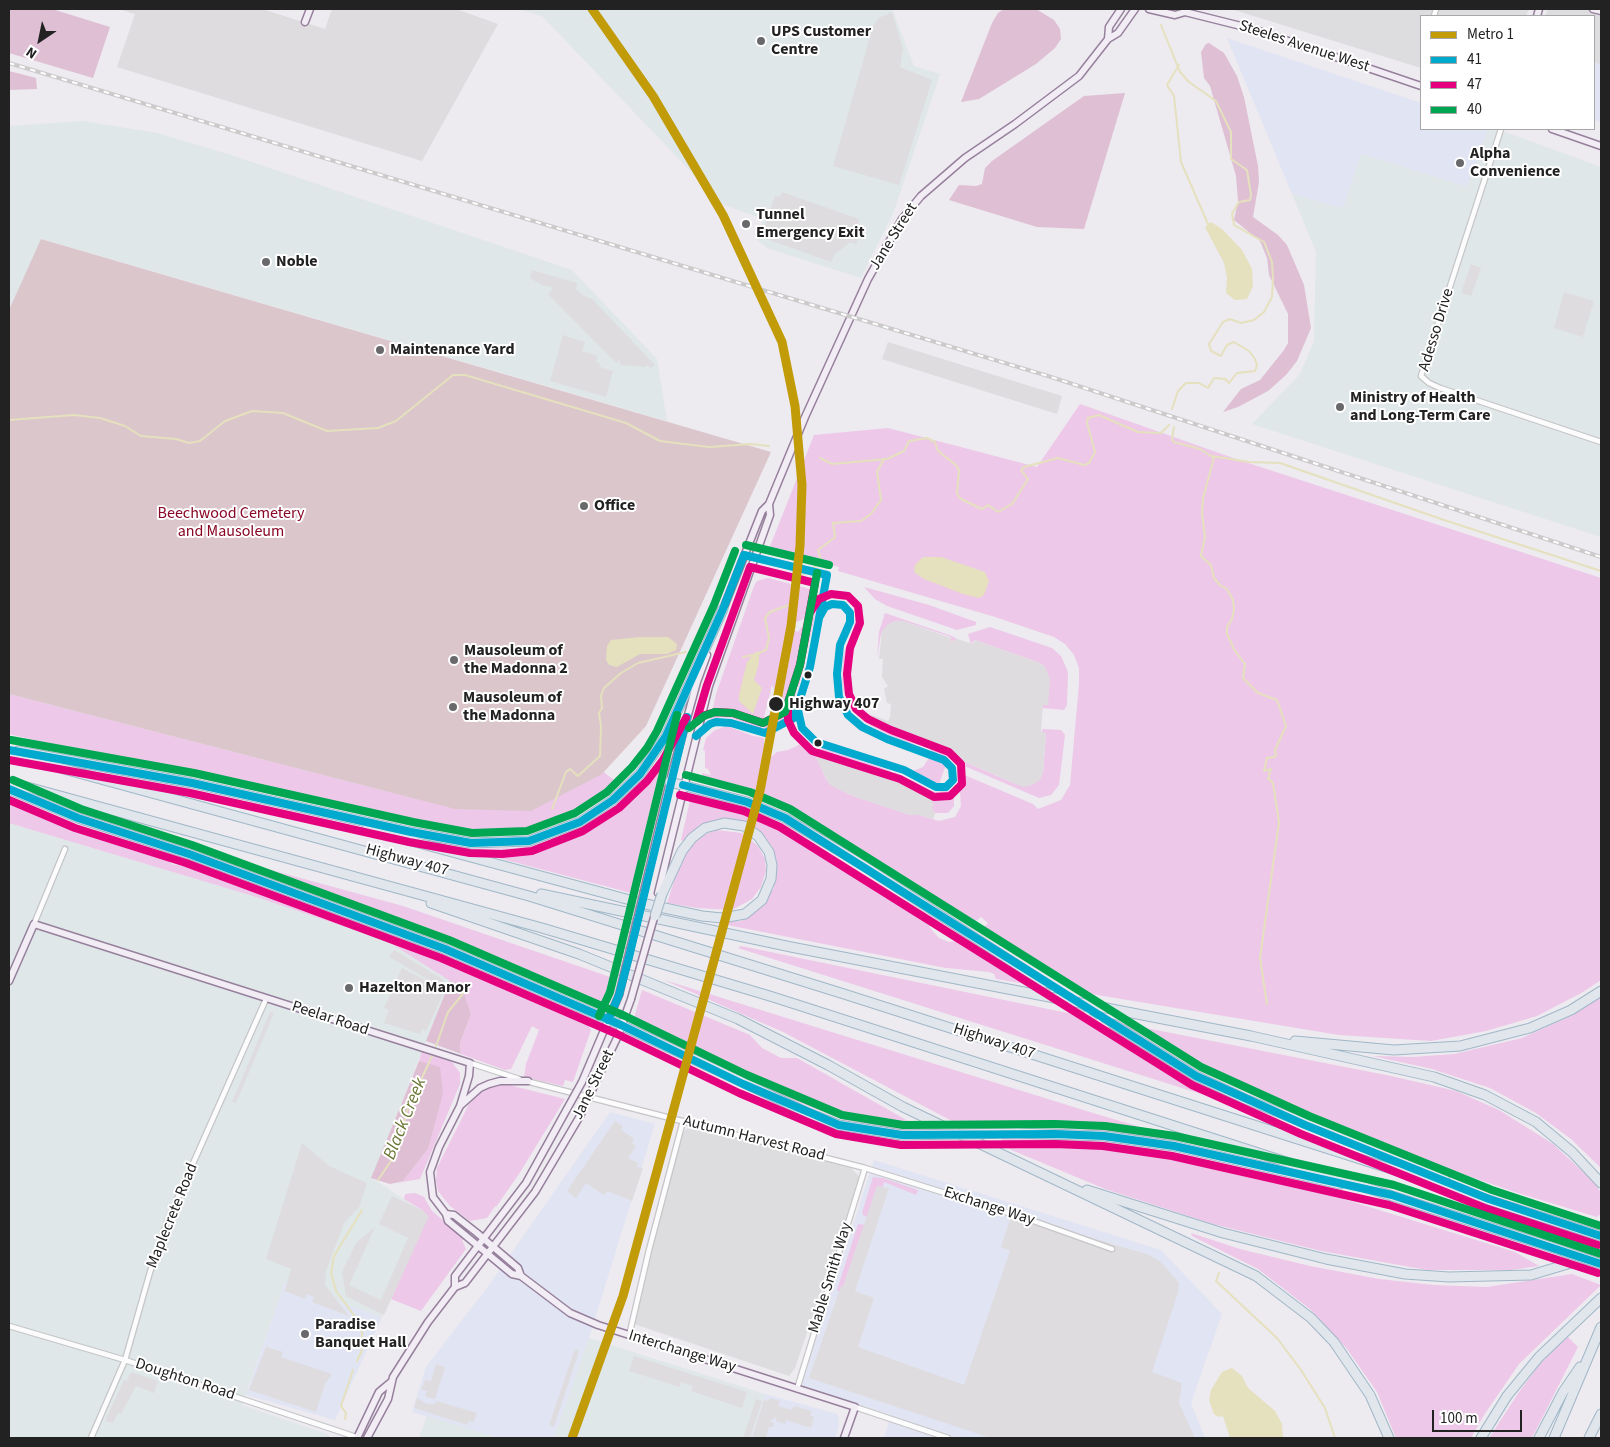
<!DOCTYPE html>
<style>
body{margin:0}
#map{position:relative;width:1610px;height:1447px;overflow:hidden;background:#edeaf0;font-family:"Source Sans 3",sans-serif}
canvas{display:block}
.frame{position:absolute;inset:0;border:10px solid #222;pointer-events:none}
.legend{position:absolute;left:1420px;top:15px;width:175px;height:115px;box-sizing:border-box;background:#fff;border:1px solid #a7a7a7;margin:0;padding:6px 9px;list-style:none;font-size:15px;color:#222}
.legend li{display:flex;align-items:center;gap:10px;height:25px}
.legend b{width:25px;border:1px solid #a7a7a7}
.north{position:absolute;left:15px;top:15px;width:50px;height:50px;-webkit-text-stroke:4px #fff;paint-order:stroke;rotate:214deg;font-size:14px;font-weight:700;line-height:20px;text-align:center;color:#222}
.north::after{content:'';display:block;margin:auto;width:18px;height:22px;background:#222;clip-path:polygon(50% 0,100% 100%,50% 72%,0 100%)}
.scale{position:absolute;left:1432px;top:1410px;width:90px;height:22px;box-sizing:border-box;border:2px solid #222;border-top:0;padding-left:6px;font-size:15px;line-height:18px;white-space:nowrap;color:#222;-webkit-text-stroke:4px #fff;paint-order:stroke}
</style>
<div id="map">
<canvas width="1610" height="1447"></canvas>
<div class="frame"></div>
<ul class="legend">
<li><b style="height:6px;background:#c29b08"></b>Metro 1</li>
<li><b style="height:6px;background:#00a9ce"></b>41</li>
<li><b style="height:6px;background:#e5007d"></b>47</li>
<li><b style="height:6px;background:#00a651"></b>40</li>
</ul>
<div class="north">N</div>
<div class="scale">100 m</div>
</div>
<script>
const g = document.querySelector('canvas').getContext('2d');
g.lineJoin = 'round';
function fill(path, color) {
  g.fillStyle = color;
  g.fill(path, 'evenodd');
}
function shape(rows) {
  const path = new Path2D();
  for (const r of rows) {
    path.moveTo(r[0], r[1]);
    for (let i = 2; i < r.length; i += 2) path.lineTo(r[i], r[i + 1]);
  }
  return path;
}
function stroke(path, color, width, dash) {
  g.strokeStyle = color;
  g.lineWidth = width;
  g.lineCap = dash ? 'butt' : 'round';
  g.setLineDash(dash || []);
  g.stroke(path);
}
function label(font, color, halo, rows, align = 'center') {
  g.font = font + ' "Source Sans 3",sans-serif';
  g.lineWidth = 4;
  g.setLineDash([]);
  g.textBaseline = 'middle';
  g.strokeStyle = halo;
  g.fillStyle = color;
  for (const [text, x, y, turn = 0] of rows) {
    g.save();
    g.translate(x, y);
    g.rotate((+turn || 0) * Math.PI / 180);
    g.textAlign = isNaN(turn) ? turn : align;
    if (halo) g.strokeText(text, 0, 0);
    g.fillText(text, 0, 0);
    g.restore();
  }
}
fill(shape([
 [1231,9,1529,9,1526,16,1421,16,1421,68],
 [1548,9,1601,9,1601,65,1594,62,1594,16,1545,16],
 [689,1127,851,1168,860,1177,795,1368,789,1376,634,1324,682,1133]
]), '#dddcdf');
fill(shape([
 [1227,38,1421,103,1421,129,1488,129,1468,187,1361,154,1343,209,1292,194],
 [1594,62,1601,65,1601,122,1594,120],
 [610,1112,655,1124,589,1338,554,1438,497,1438,412,1412,426,1367,489,1285],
 [874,1160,1161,1250,1222,1314,1191,1403,1205,1438,884,1438,891,1415,801,1386],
 [285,1282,382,1317,335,1420,246,1395],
 [765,1394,838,1414,839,1426,835,1438,751,1438]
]), '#e1e4f2');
fill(shape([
 [517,9,892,9,914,66,940,74,894,211,861,278,767,248,756,239,763,219,722,204,542,16],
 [83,121,157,133,231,155,572,270,657,359,667,421,42,239,9,310,9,126],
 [1488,129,1497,129,1601,167,1601,537,1252,424,1300,374,1314,341,1316,252,1292,194,1343,208,1361,154,1467,187],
 [9,823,253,896,387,941,450,981,372,1178,429,1216,382,1317,285,1282,242,1405,330,1435,328,1438,9,1438],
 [589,1338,765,1394,751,1438,554,1438],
 [427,1416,497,1438,419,1438]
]), '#dfe7e8');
fill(shape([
 [1080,404,1236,459,1601,578,1601,980,1583,992,1537,1016,1486,1031,1431,1041,1339,1035,1073,991,1025,959,1014,945,982,929,988,923,981,917,972,924,909,881,790,809,748,792,703,778,702,773,711,775,708,769,705,768,705,751,703,750,706,738,715,730,727,726,753,736,764,738,764,747,771,757,777,752,788,750,807,741,814,751,826,779,834,787,853,796,910,815,919,815,939,821,955,817,961,806,959,777,962,774,1033,804,1038,809,1061,800,1070,785,1079,684,1079,668,1074,655,1065,644,1054,637,992,616,838,571,839,567,769,549,814,435,888,428,1037,467],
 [768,578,814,590,818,595,817,600,802,620,793,623,794,630,798,632,812,613,816,612,799,686,796,686,792,714,788,719,763,730,773,707,775,692,772,685,761,729,731,718,721,717,710,722,716,694,754,586,757,581],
 [864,587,929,605,976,622,976,625,957,630,887,606,875,599],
 [856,606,858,622,852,641,849,688,845,697,842,684,843,655,854,627],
 [885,613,952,636,957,639,951,642,951,637,903,621,881,634,877,658,879,632],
 [990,627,1052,648,1061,656,1068,672,1067,705,1064,710,1043,708,1043,705,1048,705,1045,667,1040,663,975,640,971,644,968,634],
 [9,694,409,797,601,770,619,784,574,817,528,831,483,834,404,823,303,800,303,795,286,790,80,751,9,734],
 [853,711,866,715,865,719,928,751,886,734,863,721],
 [1043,729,1061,730,1065,735,1059,785,1051,795,1039,798,932,752,930,749,906,736,1013,783,1043,773,1046,734,1041,733],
 [675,734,656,803,652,810,648,830,650,831,635,894,472,851,473,849,516,848,550,841,578,830,608,813,633,793,656,764],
 [821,747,891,771,889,779,829,760,824,756],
 [929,758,946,765,939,784,913,771,923,767],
 [894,772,935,792,951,790,954,794,954,806,948,813,935,813,918,789,891,779],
 [691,796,738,809,775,823,922,913,928,919,930,928,939,938,949,942,965,940,1044,987,996,979,994,974,989,972,946,968,717,923,741,921,758,910,774,888,777,863,773,848,766,838,745,823,735,819,720,819,704,823,683,841,681,840],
 [9,802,168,855,171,864,211,871,376,932,575,1013,586,1020,591,1030,573,1082,565,1080,563,1086,524,1077,526,1064,539,1030,532,1026,511,1069,505,1070,461,1054,460,1043,471,1014,461,985,450,981,387,941,253,896,9,823],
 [716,830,742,833,758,846,765,859,766,871,761,887,752,899,732,910,697,908,667,903,678,869,686,853,692,844,704,835],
 [209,853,403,906,613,978,608,996,602,1004,595,1005,384,916],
 [741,946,1087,1017,1211,1091,1255,1111,738,948],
 [664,980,1093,1113,1181,1139,1179,1145,1132,1135,1080,1129,1019,1127,1015,1129,969,1130,783,1032],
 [642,990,750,1035,762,1048,781,1058,797,1058,924,1130,899,1130,844,1120,772,1092,756,1084,758,1081,743,1073,739,1076,653,1035,636,1023,634,1018],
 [1601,997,1601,1168,1571,1139,1536,1113,1490,1088,1432,1069,1373,1056,1413,1057,1454,1054,1522,1038,1571,1016],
 [1120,1023,1391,1076,1456,1091,1499,1110,1553,1144,1594,1182,1601,1193,1601,1214,1597,1217,1518,1193,1395,1151,1229,1082],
 [422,1051,452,1062,460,1073,460,1084,420,1179,390,1184,403,1181,428,1149,440,1068,419,1061],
 [505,1084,565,1099,519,1174,496,1207,495,1206,487,1218,470,1221,450,1206,438,1191,436,1181,437,1168,469,1104,480,1091,494,1085],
 [1002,1138,1080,1140,1154,1149,1225,1165,1295,1184,1515,1252,1539,1266,1511,1270,1427,1270,1321,1251,1213,1224,1105,1189,1002,1146],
 [873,1177,883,1178,918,1190,916,1195,884,1182,883,1187,877,1186,867,1217,864,1216,862,1213],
 [415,1193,424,1197,432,1211,464,1238,462,1240,466,1249,421,1311,391,1299,428,1216,422,1210,404,1199,405,1194],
 [858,1224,867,1225,869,1228,863,1228,841,1293,837,1290],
 [1191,1233,1240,1249,1310,1266,1379,1279,1434,1285,1487,1287,1572,1274,1601,1285,1519,1364,1484,1415,1471,1438,1396,1438,1377,1392,1347,1349,1310,1309,1258,1269,1192,1236],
 [1567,1336,1578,1347,1532,1438,1489,1438,1519,1392,1540,1364]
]), '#edc8e8');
fill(shape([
 [9,9,52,9,110,27,93,78,9,53],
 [1004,9,1036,9,1054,20,1060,29,1061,39,1055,48,1036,64,979,99,961,102,992,23,998,13],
 [1209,43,1224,53,1237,76,1244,97,1258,166,1259,182,1253,217,1278,235,1287,245,1304,285,1311,328,1297,361,1286,375,1268,391,1238,407,1223,412,1241,389,1260,380,1284,350,1288,343,1288,314,1269,275,1267,258,1260,241,1234,220,1238,201,1236,176,1210,86,1204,78,1201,52,1206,44],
 [9,71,36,78,37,89,9,90],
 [1125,93,1084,229,1037,227,949,200,959,185,976,186,982,184,985,168,992,161,1084,96],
 [450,981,461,984,471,1014,460,1043,461,1054,426,1041],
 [419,1061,440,1067,443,1093,428,1149,403,1181,390,1184,371,1178]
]), '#dfbfd4');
fill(shape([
 [41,239,771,452,646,726,602,774,531,811,455,809,9,694,9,310]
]), '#dbc6cc');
fill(shape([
 [118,9,262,9,325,29,332,9,456,9,498,24,422,161,117,67,135,14],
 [892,12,903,49,900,67,932,80,899,185,833,166,873,26,879,18],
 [782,192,859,219,858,225,862,226,856,244,850,242,834,255,831,262,761,237,775,196,780,197],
 [1471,264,1481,268,1471,296,1461,293],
 [532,270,577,283,576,289,582,295,592,299,655,365,650,368,646,364,646,367,620,365,620,359,616,363,548,294,553,289,551,287,542,285,530,278],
 [1564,292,1594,301,1583,337,1554,328],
 [563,335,585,342,582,351,598,356,596,362,600,364,600,367,613,371,606,397,550,381],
 [888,342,1062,396,1057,414,882,359],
 [895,621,903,621,951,638,951,642,957,639,973,644,975,640,1040,663,1045,667,1050,679,1048,705,1043,705,1041,732,1046,733,1043,773,1040,780,1032,785,1024,787,1013,783,868,718,869,714,888,721,890,717,891,704,887,703,884,689,888,686,882,677,883,659,879,659,882,631,888,624],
 [824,756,829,760,918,789,925,797,929,795,934,805,931,808,935,813,933,819,919,815,910,815,853,796,834,787,829,784,816,758],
 [394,950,444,980,442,985,446,988,426,1031,422,1029,420,1034,384,1023,389,1010,384,1008,402,968,430,983,429,986,434,987,436,984,389,957],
 [270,1012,274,1013,236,1103,232,1102],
 [615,1121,623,1126,621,1130,634,1139,632,1143,636,1146,628,1158,638,1163,637,1167,643,1168,632,1201,607,1191,604,1195,586,1183,576,1198,567,1191],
 [302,1143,329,1166,367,1183,359,1207,344,1223,326,1271,325,1285,349,1316,312,1302,314,1297,307,1294,305,1299,285,1291,291,1269,266,1259],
 [877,1186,889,1188,855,1291,874,1298,858,1347,964,1385,1010,1251,1001,1247,1012,1214,1149,1255,1161,1262,1179,1283,1178,1292,1152,1372,1182,1383,1179,1403,1195,1438,991,1438,809,1378,841,1286,843,1287],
 [392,1196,422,1210,429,1216,384,1315,346,1296,342,1272,356,1243,375,1227,349,1285,381,1300,408,1238,379,1224],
 [266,1347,283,1352,281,1357,332,1374,325,1384,316,1412,249,1390],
 [575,1349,579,1351,554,1427,549,1425],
 [634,1356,747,1392,742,1408,691,1391,693,1386,681,1382,680,1387,629,1371],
 [436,1364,445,1367,435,1399,425,1396,427,1391,421,1390,425,1380,431,1381],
 [131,1372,158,1381,154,1393,136,1386,121,1414,118,1413,113,1423,105,1421,124,1380,127,1381],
 [417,1398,427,1404,435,1404,436,1401,477,1413,474,1422,469,1421,467,1425,414,1408],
 [770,1398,780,1401,778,1406,792,1410,794,1406,812,1411,810,1415,814,1417,811,1428,786,1420,785,1424,776,1421,776,1417,770,1421,774,1423,773,1427,769,1427,766,1438,752,1438,764,1400,768,1401],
 [756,1399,762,1401,750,1438,743,1438]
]), '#dedcdf');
fill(shape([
 [1211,222,1222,229,1242,250,1252,269,1253,286,1247,299,1235,300,1226,293,1227,278,1224,263,1205,227],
 [923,557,941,557,985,572,989,581,984,595,979,598,963,594,924,579,914,572,915,565],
 [640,637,668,637,677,644,676,650,667,654,640,654,617,667,609,665,606,660,607,646,611,640],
 [760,651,758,667,754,680,762,688,753,714,739,701,739,695,747,662,754,653],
 [1232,1368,1242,1376,1248,1388,1275,1411,1282,1424,1283,1438,1230,1438,1223,1416,1219,1417,1214,1414,1209,1400,1211,1390,1222,1372]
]), '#e5e0bd');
stroke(shape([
 [1161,25,1180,72,1189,82,1216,101,1231,132,1231,159,1247,170,1251,195,1250,200,1239,202,1236,207,1232,214,1234,225,1264,242,1272,262,1273,280,1272,297,1264,312,1254,320,1241,323,1230,319,1223,322,1209,344,1211,351,1221,356,1227,345,1234,342,1249,351,1255,359,1257,365,1255,371,1237,373,1229,383,1225,379,1214,378,1208,388,1199,383,1186,383,1178,391,1172,409],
 [1179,65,1167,85,1174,96,1181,162,1208,224],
 [9,420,74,415,100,418,125,426,141,436,176,439,189,443,200,441,225,421,252,411,283,413,327,431,378,428,396,421,453,375,465,375,626,423,660,441,709,447,751,444,769,446],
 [1174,427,1172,440,1174,442,1200,449,1214,458,1203,498,1202,513,1205,537,1201,556,1211,565,1214,578,1220,585,1227,589,1233,600,1234,610,1232,619,1227,627,1227,634,1235,651,1245,664,1243,678,1258,693,1277,700,1286,726,1275,750,1276,755,1274,757,1267,758,1265,766,1264,771,1271,769,1268,778,1273,783,1279,822,1260,958,1267,1004],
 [1212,456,1249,462,1280,463,1444,520,1601,571],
 [820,458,832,464,887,459,904,451,909,441,927,438,935,442,938,451,956,465,959,470,957,494,961,499,982,509,988,505,998,512,1012,504,1028,479,1021,470,1024,467,1058,458,1084,465,1089,463,1095,452,1087,423,1088,418,1099,415,1138,432,1161,433,1169,425],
 [759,653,766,650,769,638,765,618,770,612,792,604,794,589,800,577,819,564,821,560,818,550,835,537,833,523,861,521,871,514,881,500,877,472,884,459],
 [743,657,752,655],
 [552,809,566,772,570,769,578,776,600,756,601,726,599,713,602,708,601,696,604,688,621,673,638,663,686,652],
 [436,1046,448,1012,471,984],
 [378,1180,395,1155,408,1108,432,1056],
 [1219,1273,1216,1281,1277,1338,1301,1370,1325,1408,1335,1438],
 [357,1361,362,1350,362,1332,356,1318,336,1291,331,1273,334,1256,362,1210],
 [345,1419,346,1413,341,1406,353,1370]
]), '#e5e0bd', 2);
stroke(shape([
 [1045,983,1113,1024]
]), '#c4c2c7', 9, [9, 4.5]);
const street = shape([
 [1434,16,1436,9],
 [1501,129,1421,376,1429,383,1440,388,1601,442],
 [34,924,65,849],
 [470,1063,519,1079],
 [526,1081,865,1168,1028,1219,1112,1249],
 [9,1326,125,1360,359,1438],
 [629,1336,649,1250,683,1121],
 [797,1389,865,1168],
 [855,1407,948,1438],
 [91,1438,125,1360,150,1272,167,1222,266,999]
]);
const secondary = shape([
 [1149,9,1175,15,1185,12,1253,29,1421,86],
 [1593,9,1601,11],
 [1537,16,1539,9],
 [305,22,310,9],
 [1108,39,1109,27,1121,9],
 [1552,129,1601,146],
 [722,612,762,511,769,504],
 [644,891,672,773,697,682,707,655],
 [658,893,709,686,770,515,769,504,805,417,868,279,902,219,921,196,965,158,1015,124,1079,76,1108,39,1118,33,1135,9],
 [9,981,34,924,470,1063,469,1076,460,1106,439,1147,430,1172,433,1197,446,1214,448,1221,512,1274,521,1276,570,1313,598,1325,855,1407,844,1438],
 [582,1082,619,995],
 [593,1088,617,1038,631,999],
 [461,1105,480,1088,489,1084,500,1081,528,1081],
 [446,1214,454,1215,477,1233,518,1268,521,1276],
 [455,1287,455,1276,526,1183,567,1109],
 [357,1438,379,1392,391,1382],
 [367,1438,388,1399,393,1377,428,1322,455,1287,465,1283,535,1192,580,1116]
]);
const highway = shape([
 [18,751,192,783,411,832,471,843,529,841,580,822,613,800,640,774,666,736,723,609],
 [9,754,529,896,844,994,1601,1236],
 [9,782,542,928,773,997,1551,1247],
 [670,782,747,802,785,818,861,864,1045,983],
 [9,789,78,818,189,854,445,949,621,1025,808,1113,839,1125,902,1135],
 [367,829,641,903,702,916,722,918,745,914,762,900,771,879,772,865,769,852,758,836,744,826,724,823,705,828,692,838,682,851,662,894],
 [541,894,791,947,1251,1036,1434,1077,1485,1095,1536,1122,1572,1152,1601,1183],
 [431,903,579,954,738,1019,828,1065,903,1107,1256,1276,1311,1318,1334,1342,1370,1395,1389,1438],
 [1113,1024,1196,1076,1243,1098,1445,1180],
 [1295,1041,1394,1050,1460,1046,1530,1028,1571,1010,1601,991],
 [1017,1133,1104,1136,1174,1146,1340,1184],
 [1087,1190,1223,1233,1326,1259,1405,1274,1449,1277,1531,1275,1601,1254],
 [1481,1438,1507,1396,1539,1357,1601,1298],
 [1539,1438,1563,1392,1580,1367],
 [1554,1438,1601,1327],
 [1589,1438,1601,1414]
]);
stroke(street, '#c6c5c7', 7);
stroke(secondary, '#96809c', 9);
stroke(highway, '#a0b7c7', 11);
stroke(street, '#fcfcfd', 4.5);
stroke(secondary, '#f2ecf5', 6);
stroke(highway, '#e0e6ec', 9);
const rail = shape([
 [9,63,1048,376,1601,557]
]);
stroke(rail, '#cccbcc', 4);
stroke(rail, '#fff', 2, [5.5]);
const secondaryBridge = shape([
 [619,995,644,891],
 [631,999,655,914],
 [567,1109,582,1082],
 [580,1116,593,1088]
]);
const highwayBridge = shape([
 [655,916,662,894],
 [902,1135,1017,1133],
 [1551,1247,1601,1264]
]);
stroke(secondaryBridge, '#96809c', 9, []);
stroke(highwayBridge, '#a0b7c7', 11, []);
stroke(secondaryBridge, '#f2ecf5', 6);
stroke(highwayBridge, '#e0e6ec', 9);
stroke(shape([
 [744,555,827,575],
 [798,710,802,728,816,742,904,770,936,787,946,787,953,780,952,768,944,760,887,739,862,727,848,715,839,697,837,674,840,645,850,622,850,613,843,605,832,604,825,607,820,616],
 [696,736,710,724,716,722,731,723,765,733,794,718,810,667,827,575],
 [9,750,192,783,411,832,471,843,529,841,580,822,613,800,640,774,666,736,723,609,744,555],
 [683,785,747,802,785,818,1196,1076,1305,1125,1489,1199,1601,1236],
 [9,789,78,818,189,854,445,949,621,1025,743,1084,839,1125,902,1135,1055,1134,1104,1136,1174,1146,1392,1195,1601,1264],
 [608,1020,619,995,629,957,687,717]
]), '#00a9ce', 8);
stroke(shape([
 [750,567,815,583,800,665,785,712,763,723,733,713,715,712,705,715,696,722,707,685,750,567],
 [788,710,788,720,794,733,812,751,900,779,934,797,950,796,962,784,961,764,949,752,891,730,868,719,856,709,849,694,847,674,850,648,860,623,858,606,848,596,831,594,819,599,811,611],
 [9,760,190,793,409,842,470,853,502,854,532,851,583,831,619,808,647,781,663,760,686,718],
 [680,795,744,811,780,827,1192,1085,1301,1134,1485,1208,1598,1245],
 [9,800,75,828,186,863,441,958,617,1034,739,1093,836,1134,901,1145,1055,1144,1103,1146,1172,1156,1389,1205,1598,1273]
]), '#e5007d', 8);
stroke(shape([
 [746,545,829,565],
 [689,728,704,716,715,712,733,713,763,723,785,712,800,665,817,573],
 [11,740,194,773,413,822,472,833,527,831,575,813,607,792,632,767,647,748,657,731,714,605,735,551],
 [686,775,750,792,790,809,1201,1067,1309,1116,1492,1190,1601,1226],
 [13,780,81,809,192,845,449,940,625,1016,747,1075,842,1115,903,1125,1055,1124,1105,1126,1175,1136,1394,1185,1601,1254],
 [599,1016,610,992,619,955,677,715]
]), '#00a651', 8);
stroke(shape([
 [572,1438,623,1296,760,791,791,626,800,546,802,485,795,406,782,342,723,215,653,96,592,9]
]), '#c29b08', 9);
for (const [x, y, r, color] of [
 [761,41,5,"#69686a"],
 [1460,163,5,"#69686a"],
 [746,224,5,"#69686a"],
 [266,262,5,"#69686a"],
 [380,350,5,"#69686a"],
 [1340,407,5,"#69686a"],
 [584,506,5,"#69686a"],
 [454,660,5,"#69686a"],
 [808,675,4.5,"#222"],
 [776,704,8,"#222"],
 [453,707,5,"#69686a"],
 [818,743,4.5,"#222"],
 [349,988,5,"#69686a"],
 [305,1334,5,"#69686a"]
]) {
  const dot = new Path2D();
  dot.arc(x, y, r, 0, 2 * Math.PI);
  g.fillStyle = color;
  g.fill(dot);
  stroke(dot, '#fff', 2);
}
label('bold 16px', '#222', '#fff', [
 ["UPS Customer",771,32],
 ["Centre",771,50],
 ["Alpha",1470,154],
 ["Convenience",1470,172],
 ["Tunnel",756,215],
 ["Emergency Exit",756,233],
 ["Noble",276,262],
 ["Maintenance Yard",390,350],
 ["Ministry of Health",1350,398],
 ["and Long-Term Care",1350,416],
 ["Office",594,506],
 ["Mausoleum of",464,651],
 ["the Madonna 2",464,669],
 ["Mausoleum of",463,698],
 ["the Madonna",463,716],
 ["Hazelton Manor",359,988],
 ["Paradise",315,1325],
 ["Banquet Hall",315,1343]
], 'left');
label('16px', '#222', '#fff', [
 ["Steeles Avenue West",1304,47,18],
 ["Jane Street",894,237,-58],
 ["Adesso Drive",1437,330,-73],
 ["Highway 407",407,861,15],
 ["Peelar Road",330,1019,18],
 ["Highway 407",994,1042,18],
 ["Jane Street",594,1085,-64],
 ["Autumn Harvest Road",754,1139,14],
 ["Exchange Way",989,1207,18],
 ["Maplecrete Road",173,1216,-68],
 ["Mable Smith Way",831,1278,-73],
 ["Interchange Way",682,1352,17],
 ["Doughton Road",185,1380,18]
]);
label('16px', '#890725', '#fff', [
 ["Beechwood Cemetery",231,514],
 ["and Mausoleum",231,532]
]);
label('bold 16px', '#222', '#fff', [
 ["Highway 407",789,704]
], 'left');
label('italic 18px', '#697532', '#fff', [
 ["Black Creek",406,1119,-68]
]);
</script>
